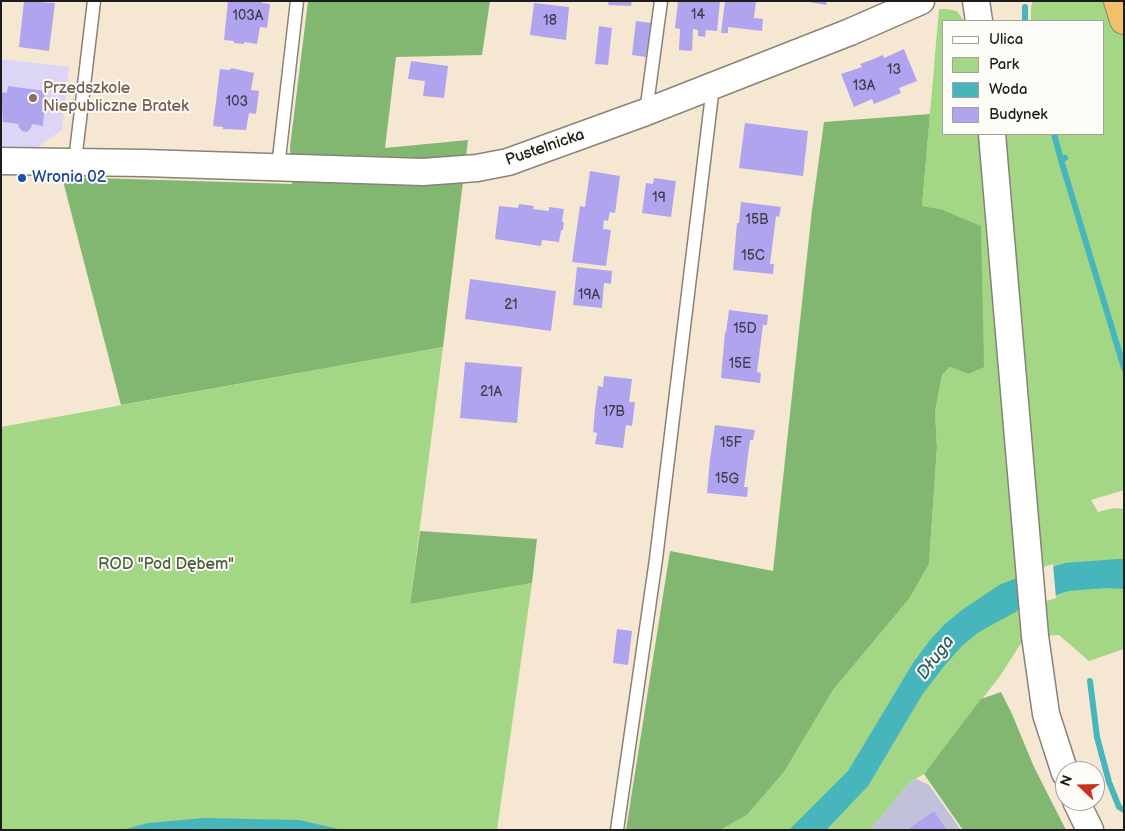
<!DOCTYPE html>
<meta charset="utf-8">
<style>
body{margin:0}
#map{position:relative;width:1125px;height:831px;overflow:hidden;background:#f6e7d2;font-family:"Balsamiq Sans",sans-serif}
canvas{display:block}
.frame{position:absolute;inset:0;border:2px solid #1c1c1c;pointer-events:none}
.legend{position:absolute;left:942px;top:20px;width:162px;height:115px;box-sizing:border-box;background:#fdfcf7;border:1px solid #a3a29f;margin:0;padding:6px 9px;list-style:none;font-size:15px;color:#1c1c1c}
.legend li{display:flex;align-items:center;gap:10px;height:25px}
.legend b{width:25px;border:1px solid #a3a29f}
.north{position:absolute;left:1055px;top:761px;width:50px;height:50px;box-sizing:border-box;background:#fdfcf7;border:1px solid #a3a29f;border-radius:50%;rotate:291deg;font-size:14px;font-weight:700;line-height:20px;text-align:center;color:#1c1c1c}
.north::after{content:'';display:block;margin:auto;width:18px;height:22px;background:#c8321e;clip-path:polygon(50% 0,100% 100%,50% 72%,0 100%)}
</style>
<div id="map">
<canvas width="1125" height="831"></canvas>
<div class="frame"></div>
<ul class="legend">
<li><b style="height:6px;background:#fff"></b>Ulica</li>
<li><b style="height:14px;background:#a3d685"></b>Park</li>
<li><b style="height:14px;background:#46b6bc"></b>Woda</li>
<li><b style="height:14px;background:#b1a4ef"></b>Budynek</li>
</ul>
<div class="north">N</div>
</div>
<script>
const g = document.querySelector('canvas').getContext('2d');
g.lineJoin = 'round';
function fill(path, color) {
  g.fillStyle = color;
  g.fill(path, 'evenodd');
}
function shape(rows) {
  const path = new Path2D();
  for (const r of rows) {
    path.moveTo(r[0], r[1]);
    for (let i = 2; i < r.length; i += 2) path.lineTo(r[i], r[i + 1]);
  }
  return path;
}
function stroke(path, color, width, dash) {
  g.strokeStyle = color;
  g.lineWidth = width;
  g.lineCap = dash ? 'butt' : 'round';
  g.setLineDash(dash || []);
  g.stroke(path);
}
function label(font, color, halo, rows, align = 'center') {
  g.font = font + ' "Balsamiq Sans",sans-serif';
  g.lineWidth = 4;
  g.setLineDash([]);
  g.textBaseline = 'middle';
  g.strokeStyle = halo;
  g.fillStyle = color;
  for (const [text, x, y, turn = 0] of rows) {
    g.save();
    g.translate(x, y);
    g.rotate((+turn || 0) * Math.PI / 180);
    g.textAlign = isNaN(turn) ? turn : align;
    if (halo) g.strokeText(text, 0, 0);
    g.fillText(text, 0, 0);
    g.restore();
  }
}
fill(shape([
 [1,59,69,67,62,130,35,149,1,146]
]), '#ddd5f6');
fill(shape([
 [916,779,929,785,961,830,870,830,910,782]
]), '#c2c1dc');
fill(shape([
 [1033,1,1124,1,1124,490,1091,500,1098,512,1114,508,1124,509,1124,649,1089,661,1059,635,1025,637,1000,676,924,774,910,782,870,830,720,830,747,815,784,772,833,690,909,599,929,564,937,447,935,412,942,375,950,367,968,374,940,209,922,206,939,9,947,9,957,11,964,21,944,21,944,134,1104,134,1104,21,1031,21,1031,7],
 [443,347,410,604,532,583,497,830,1,830,1,427]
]), '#a3d685');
fill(shape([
 [308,1,490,1,482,55,396,57,385,148,468,140,443,347,121,405,62,177,292,184,290,147],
 [930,114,922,206,940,209,981,226,984,367,968,374,950,367,942,375,935,412,937,447,929,564,909,599,833,690,784,772,747,815,720,830,626,830,670,551,773,571,812,210,824,122],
 [420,531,537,539,532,583,410,604],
 [1001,692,1012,714,1034,767,1066,830,963,830,924,774,981,699]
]), '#82b772');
fill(shape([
 [1118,559,1124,559,1124,589,1106,588,1068,591,1030,604,979,632,963,645,945,665,922,695,868,786,829,827,827,830,789,830,848,771,913,663,930,640,945,624,962,610,999,585,1014,579,1065,563],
 [205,818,299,820,343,830,122,830,148,823]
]), '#46b6bc');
fill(shape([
 [1053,564,1056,598,1031,606,1019,574]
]), '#f6e7d2');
stroke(shape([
 [1025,7,1025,21],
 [1054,134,1061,160,1065,158],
 [1061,160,1124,368],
 [1090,681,1097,737,1109,782,1119,807,1124,810]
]), '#46b6bc', 6);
fill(shape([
 [24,1,55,3,49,51,19,47],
 [228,1,263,1,262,3,270,4,267,28,260,27,257,44,244,42,244,44,234,43,234,41,224,40],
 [609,1,632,1,631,6,608,5],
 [678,1,720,1,717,31,706,30,705,37,698,36,698,30,693,29,692,51,679,50,680,29,675,28],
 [725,1,756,1,754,18,763,19,762,31,728,27,728,33,721,33],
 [804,1,827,1,826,5],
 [534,3,569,7,566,40,530,35],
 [636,21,651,23,646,57,632,55],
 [599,26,612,28,608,65,595,64],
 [904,49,917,81,899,88,901,93,874,104,872,99,854,107,841,74,862,67,860,64,871,60,883,55,884,58],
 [411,61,448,66,444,98,423,96,425,81,408,79],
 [231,68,254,73,251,90,259,91,256,114,249,113,246,130,223,129,223,127,213,126,220,69,230,70],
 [8,86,45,91,44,97,46,98,42,112,44,112,43,126,32,124,31,128,27,132,22,131,18,126,19,124,3,122,1,92,7,93],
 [745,123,808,131,803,176,739,168],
 [590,171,620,176,615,213,610,212,608,221,604,220,603,229,611,230,606,266,572,262,580,206,585,207],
 [654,178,676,181,671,217,642,213,646,183,653,184],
 [741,202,781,207,779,217,776,216,770,264,774,264,773,274,733,270,737,223,739,223],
 [519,204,534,206,533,209,549,211,549,207,564,209,562,221,564,223,563,229,561,231,559,242,542,240,541,246,495,239,499,206,518,208],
 [577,267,612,271,611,284,604,283,602,308,573,305],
 [470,279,556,291,551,331,465,319],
 [729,310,768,315,767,325,763,325,757,372,761,373,760,383,721,378,725,332,726,332],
 [465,362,522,367,517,423,460,418],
 [604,376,632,379,629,402,635,402,632,426,626,425,623,448,595,444,597,433,593,432,595,409,598,386,603,387],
 [715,425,755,430,753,440,750,440,747,463,744,487,748,487,747,497,707,493,710,459],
 [617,629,632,631,628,665,613,663],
 [934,811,947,830,907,830]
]), '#b1a4ef');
const lane = shape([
 [646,112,661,1],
 [75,161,94,1],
 [278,167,297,1],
 [617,830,656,559,713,86]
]);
const street = shape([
 [976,1,979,21],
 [992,134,1035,636,1046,714,1065,773],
 [1,161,144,163,423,172,477,168,508,162,646,112,850,32,921,1],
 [1076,801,1090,830]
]);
const highway = shape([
 [1118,1,1124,20]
]);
stroke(lane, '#898277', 15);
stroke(street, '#898277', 29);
stroke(highway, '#898277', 30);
stroke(lane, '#fff', 12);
stroke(street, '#fff', 26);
stroke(highway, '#f2c26a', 28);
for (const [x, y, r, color] of [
 [33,98,5,"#8d6e63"],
 [22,178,5,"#1a4fb4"]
]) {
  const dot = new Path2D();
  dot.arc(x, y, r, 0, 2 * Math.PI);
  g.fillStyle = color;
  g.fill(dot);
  stroke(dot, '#fdfcf7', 2);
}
label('14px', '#413e51', null, [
 ["14",698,15],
 ["103A",248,16],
 ["18",550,21],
 ["13",894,70],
 ["13A",864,86],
 ["103",237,102],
 ["19",659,198],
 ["15B",757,220],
 ["15C",753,256],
 ["19A",589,295],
 ["21",511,305],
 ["15D",745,329],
 ["15E",740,364],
 ["21A",491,392],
 ["17B",614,412],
 ["15F",731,443],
 ["15G",727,479]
]);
label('16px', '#785e54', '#fdfcf7', [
 ["Przedszkole",43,89],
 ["Niepubliczne Bratek",43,107]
], 'left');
label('16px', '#1c1c1c', '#fdfcf7', [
 ["Pustelnicka",545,148,-19]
]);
label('16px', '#164399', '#fdfcf7', [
 ["Wronia 02",32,178]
], 'left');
label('16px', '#4b5d41', '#fdfcf7', [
 ["ROD \"Pod Dębem\"",166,565]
]);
label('italic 18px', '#2f6164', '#fdfcf7', [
 ["Długa",936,658,-53]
]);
</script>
